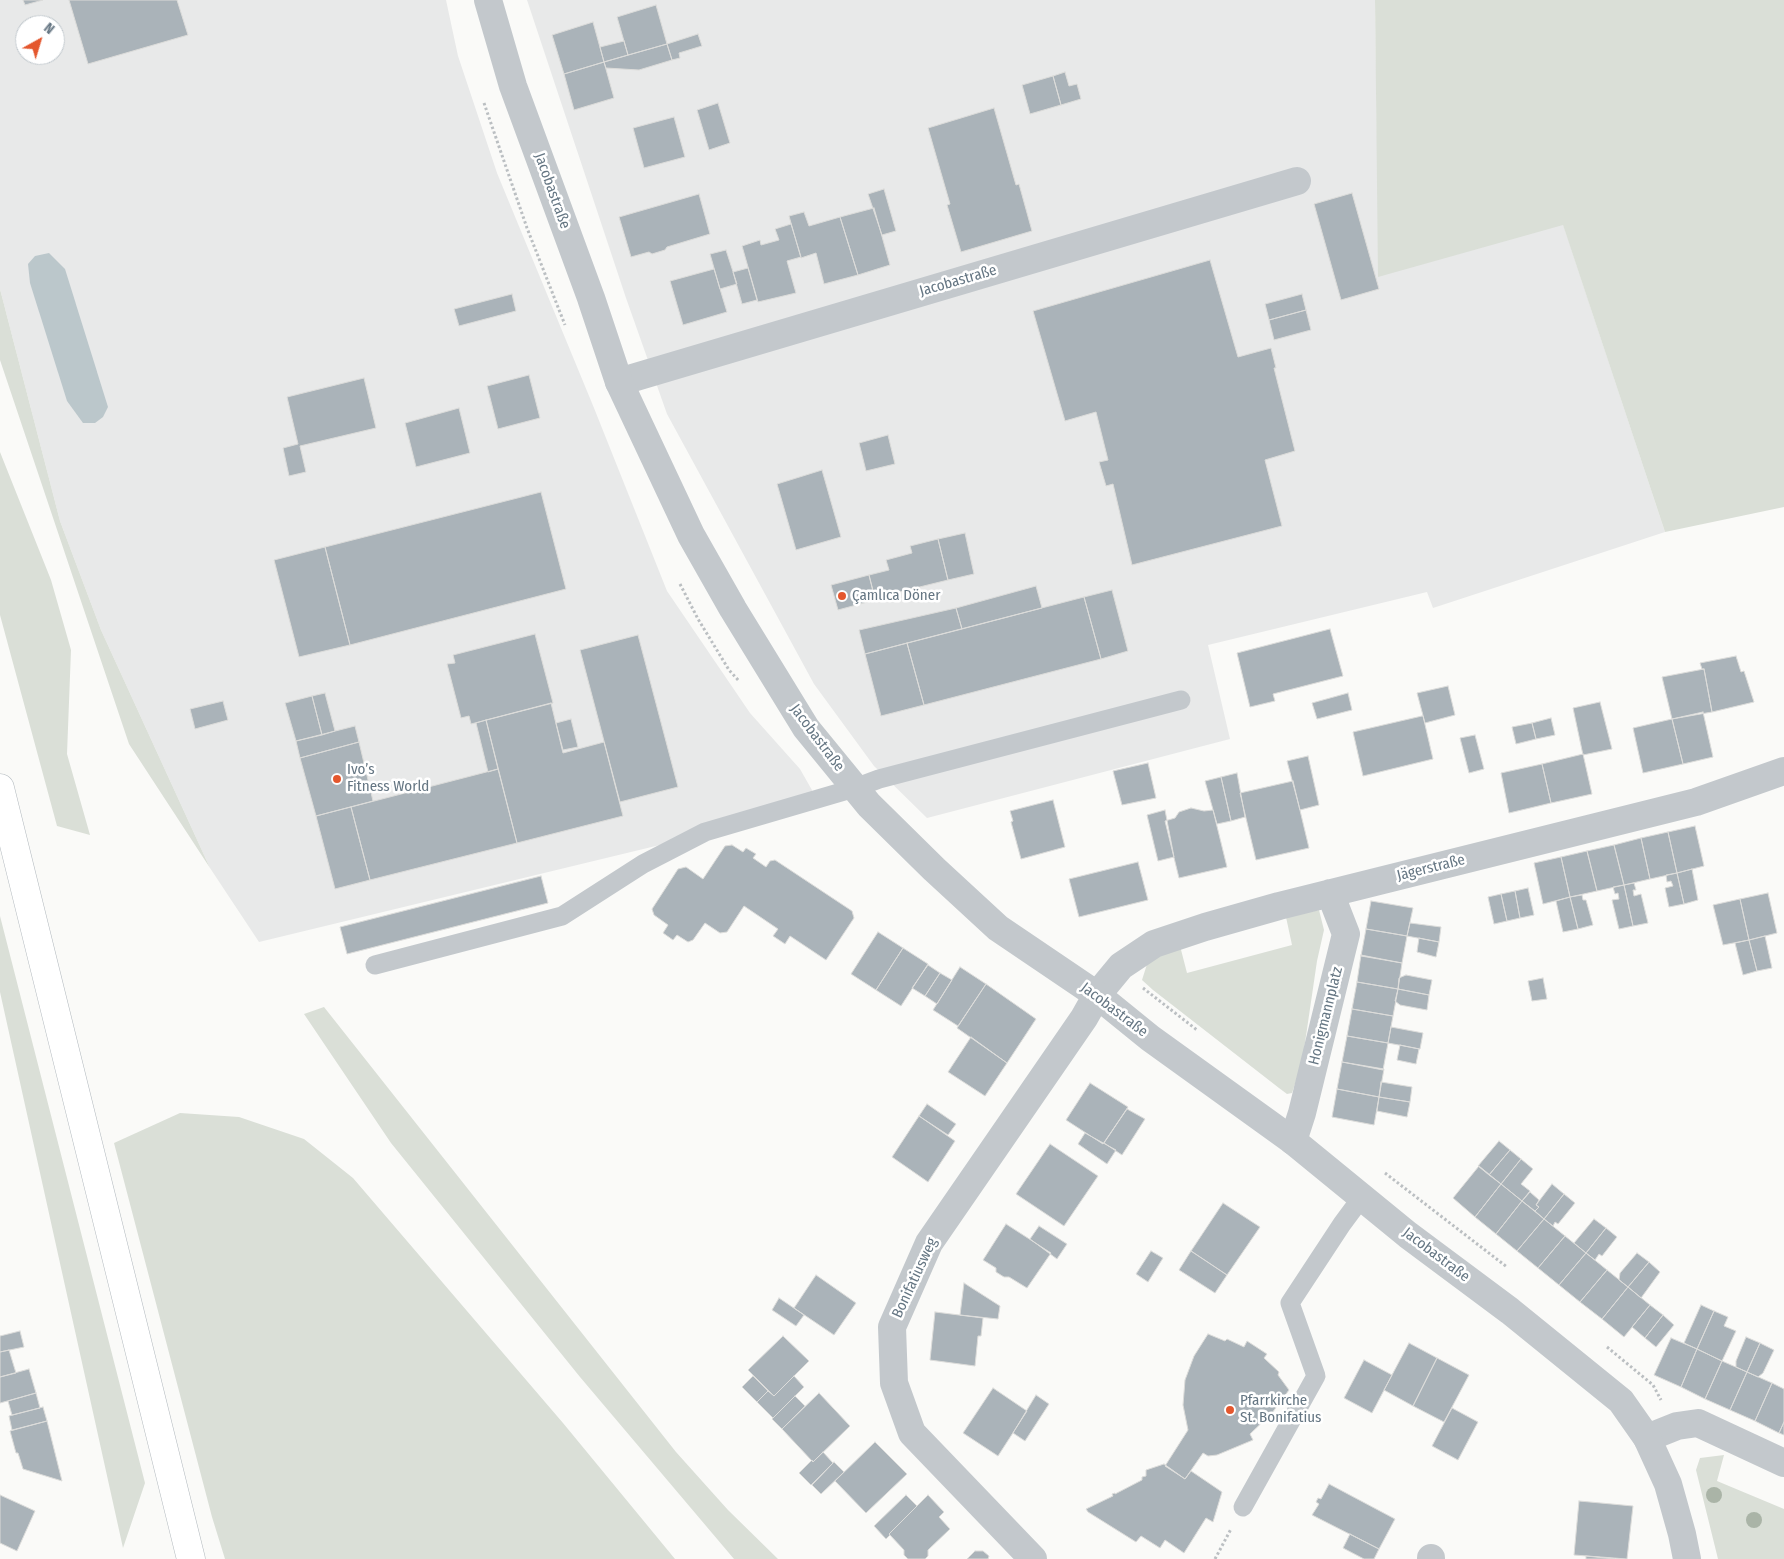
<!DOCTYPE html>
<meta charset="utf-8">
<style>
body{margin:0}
#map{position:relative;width:1784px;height:1559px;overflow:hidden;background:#fafaf8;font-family:"Fira Sans Condensed",sans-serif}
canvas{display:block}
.north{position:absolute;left:15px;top:15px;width:50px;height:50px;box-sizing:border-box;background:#fff;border:1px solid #c1c8cd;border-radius:50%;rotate:39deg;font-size:14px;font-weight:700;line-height:20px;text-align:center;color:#657683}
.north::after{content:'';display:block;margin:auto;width:18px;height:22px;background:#e4572e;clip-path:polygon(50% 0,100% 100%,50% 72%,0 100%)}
</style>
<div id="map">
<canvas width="1784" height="1559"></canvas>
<div class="north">N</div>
</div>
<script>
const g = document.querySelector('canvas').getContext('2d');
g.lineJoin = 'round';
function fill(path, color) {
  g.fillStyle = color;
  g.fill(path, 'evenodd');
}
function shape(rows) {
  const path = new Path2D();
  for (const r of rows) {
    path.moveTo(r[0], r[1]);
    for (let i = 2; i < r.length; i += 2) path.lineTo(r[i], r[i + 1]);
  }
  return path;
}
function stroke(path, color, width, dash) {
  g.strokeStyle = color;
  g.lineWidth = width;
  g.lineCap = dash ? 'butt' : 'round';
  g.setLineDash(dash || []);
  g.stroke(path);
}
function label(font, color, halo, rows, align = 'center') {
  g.font = font + ' "Fira Sans Condensed",sans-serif';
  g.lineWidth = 5;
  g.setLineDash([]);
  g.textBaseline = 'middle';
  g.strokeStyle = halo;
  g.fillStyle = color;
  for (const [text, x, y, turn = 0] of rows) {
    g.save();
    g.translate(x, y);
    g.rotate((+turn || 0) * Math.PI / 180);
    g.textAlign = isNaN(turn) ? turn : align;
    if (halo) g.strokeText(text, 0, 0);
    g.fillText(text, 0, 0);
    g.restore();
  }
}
fill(shape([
 [0,0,446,0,458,56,497,173,594,408,667,591,750,713,800,769,821,806,259,942,210,868,101,630,60,521,0,289],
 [25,25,55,25,55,55,25,55],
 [527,0,1375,0,1379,276,1563,224,1665,532,1433,608,1427,592,1208,645,1230,739,927,818,874,766,814,684,667,414,626,298]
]), '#e8e9e9');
fill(shape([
 [1375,0,1784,0,1784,507,1665,532,1563,225,1378,277],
 [0,289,60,521,101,630,210,868,129,744,0,360],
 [0,452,51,580,71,650,67,754,90,835,57,826,0,615],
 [1319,910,1324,930,1317,961,1302,1063,1292,1093,1287,1094,1279,1088,1153,990,1142,980,1148,961,1179,942,1187,973,1292,945,1286,917],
 [0,916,145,1483,123,1548,0,992],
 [324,1007,676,1452,728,1510,778,1559,734,1559,580,1377,391,1143,304,1014],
 [180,1113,239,1117,304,1139,353,1178,563,1423,675,1559,225,1559,212,1517,114,1143],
 [1724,1455,1717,1481,1784,1509,1784,1559,1718,1559,1696,1470,1700,1458]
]), '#dadfd7');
fill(shape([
 [49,253,65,269,108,407,103,417,95,423,83,423,67,401,30,283,28,264,35,256]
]), '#bbc7cb');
const building = shape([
 [23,0,43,0,25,5,23,0],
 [69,0,177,0,188,35,88,64,69,0],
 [656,5,667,44,628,55,617,17,656,5],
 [593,22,604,62,564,74,552,35,593,22],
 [698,34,702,46,679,53,680,58,672,60,667,44,698,34],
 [624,41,628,55,604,62,600,47,624,41],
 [667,44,672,60,639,70,606,68,604,62,667,44],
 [604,62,614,98,574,110,564,74,604,62],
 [1065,72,1069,86,1077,84,1081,99,1061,105,1053,76,1065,72],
 [1053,76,1061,105,1030,114,1022,85,1053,76],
 [718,103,730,143,709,150,697,110,718,103],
 [994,108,1016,185,1019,184,1032,231,961,252,947,205,950,204,928,128,994,108],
 [674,117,685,157,644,168,633,128,674,117],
 [884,189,896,231,882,235,868,194,884,189],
 [1352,193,1379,289,1341,300,1314,204,1352,193],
 [699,194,710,234,667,247,665,250,652,254,649,252,631,257,619,217,699,194],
 [874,208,890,265,858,275,840,217,874,208],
 [804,212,809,226,840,217,858,275,824,284,816,253,801,258,789,216,804,212],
 [791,224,801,257,787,261,796,293,758,302,742,246,760,240,761,245,779,240,775,229,791,224],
 [726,250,737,284,720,289,710,254,726,250],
 [1210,260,1238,357,1271,348,1276,368,1274,368,1295,451,1265,460,1282,526,1132,565,1113,484,1106,486,1099,462,1108,460,1096,412,1065,421,1033,311,1210,260],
 [748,268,757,300,742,304,733,272,748,268],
 [714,269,727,312,683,325,670,281,714,269],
 [512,294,516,311,459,326,454,309,512,294],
 [1302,294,1306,310,1269,320,1265,304,1302,294],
 [1306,310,1311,330,1274,340,1269,320,1306,310],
 [529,375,540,418,498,429,487,386,529,375],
 [364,378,376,428,300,446,306,472,289,476,283,448,298,444,287,397,364,378],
 [459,408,470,453,416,467,405,423,459,408],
 [888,435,895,464,866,471,859,443,888,435],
 [822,470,841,537,796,550,777,484,822,470],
 [541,492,566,589,350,645,325,547,541,492],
 [965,533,974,574,948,580,938,539,965,533],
 [938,539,948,580,875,598,869,575,889,570,886,560,912,553,910,546,938,539],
 [325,547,350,645,299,657,274,560,325,547],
 [869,575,875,600,838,610,831,585,869,575],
 [1036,586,1042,608,962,629,956,608,1036,586],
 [1112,590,1128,651,1101,659,1084,597,1112,590],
 [1084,597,1101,659,924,705,907,643,1084,597],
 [956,608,962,629,865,654,859,630,956,608],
 [1330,629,1343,676,1273,694,1275,701,1250,707,1237,653,1330,629],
 [535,634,553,703,471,724,469,716,461,718,447,664,455,663,453,655,535,634],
 [638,635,678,787,620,802,580,650,638,635],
 [907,643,924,705,881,716,865,654,907,643],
 [1736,656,1741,672,1744,671,1754,702,1712,712,1704,669,1702,669,1700,663,1736,656],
 [1704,669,1712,712,1672,719,1662,677,1704,669],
 [1448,686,1455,715,1425,723,1417,693,1448,686],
 [325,693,335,731,322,735,312,696,325,693],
 [1348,693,1352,710,1317,719,1312,703,1348,693],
 [312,696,322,735,296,741,285,703,312,696],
 [223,701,228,720,195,729,190,709,223,701],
 [1600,702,1612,749,1583,755,1573,708,1600,702],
 [551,703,563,753,604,742,623,816,517,843,486,720,551,703],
 [1703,712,1713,757,1683,764,1672,719,1703,712],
 [1422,716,1423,716,1433,759,1363,776,1353,732,1422,716],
 [1551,718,1555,735,1536,739,1532,723,1551,718],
 [571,719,578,747,563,750,556,723,571,719],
 [1672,719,1683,764,1643,773,1633,728,1672,719],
 [486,720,498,769,488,772,476,723,486,720],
 [1532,723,1536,739,1516,744,1512,727,1532,723],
 [355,726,359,742,300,758,296,741,355,726],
 [1475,735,1484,769,1469,773,1460,738,1475,735],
 [359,742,373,801,316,816,300,758,359,742],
 [1583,754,1592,794,1551,803,1542,764,1583,754],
 [1308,756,1319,805,1300,810,1287,761,1308,756],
 [1148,763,1156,798,1122,805,1113,771,1148,763],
 [1542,764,1551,803,1509,813,1501,773,1542,764],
 [498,769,517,843,370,880,351,807,498,769],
 [1237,773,1245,817,1231,821,1221,777,1237,773],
 [1221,777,1231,821,1217,824,1205,781,1221,777],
 [1293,781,1309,848,1256,860,1240,793,1293,781],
 [1053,800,1065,847,1021,859,1011,822,1013,821,1010,811,1053,800],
 [351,807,370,880,335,889,316,816,351,807],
 [1191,808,1204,811,1213,810,1227,867,1179,878,1165,821,1175,818,1179,812,1191,808],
 [1165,810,1174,857,1158,861,1147,815,1165,810],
 [1695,826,1704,866,1677,873,1668,832,1695,826],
 [1668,832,1677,873,1650,879,1641,838,1668,832],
 [1641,838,1650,879,1624,885,1614,845,1641,838],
 [732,845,743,852,746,848,756,854,753,858,766,867,770,861,775,860,852,911,854,918,826,960,790,936,785,944,773,936,778,929,744,906,727,932,720,933,705,923,693,940,688,942,677,935,673,940,663,933,668,925,654,915,652,909,678,869,686,867,703,879,725,846,732,845],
 [1614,845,1624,885,1597,891,1587,851,1614,845],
 [1587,851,1597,891,1570,897,1561,857,1587,851],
 [1561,857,1570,897,1543,904,1534,863,1561,857],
 [1138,862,1148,900,1079,917,1069,879,1138,862],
 [1692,869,1698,900,1684,904,1677,873,1692,869],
 [1677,873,1684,904,1669,907,1665,888,1673,886,1671,881,1667,882,1666,875,1677,873],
 [541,876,548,903,347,954,340,927,541,876],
 [1634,883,1636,890,1633,890,1634,896,1641,894,1648,923,1633,926,1624,885,1634,883],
 [1624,885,1633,926,1619,929,1612,900,1619,899,1618,893,1615,894,1613,887,1624,885],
 [1528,888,1534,915,1520,918,1515,891,1528,888],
 [1515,891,1520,918,1507,921,1501,894,1515,891],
 [1768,893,1777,933,1749,940,1740,899,1768,893],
 [1501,894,1507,921,1494,924,1488,897,1501,894],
 [1582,895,1583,900,1586,900,1593,925,1578,929,1570,897,1582,895],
 [1570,897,1578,929,1563,932,1556,901,1570,897],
 [1740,899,1749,940,1723,945,1713,905,1740,899],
 [1371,901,1413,908,1407,936,1366,929,1371,901],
 [1410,923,1441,927,1439,942,1407,936,1410,923],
 [1366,929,1407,936,1402,963,1361,956,1366,929],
 [878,932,903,948,876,990,851,974,878,932],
 [1765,936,1772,968,1757,971,1749,940,1765,936],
 [1419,938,1439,942,1436,957,1417,952,1419,938],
 [1749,940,1757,971,1743,975,1735,943,1749,940],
 [903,948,928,964,901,1006,876,990,903,948],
 [1361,955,1402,963,1398,989,1357,982,1361,955],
 [928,965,940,973,925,996,912,988,928,965],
 [960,967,986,984,958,1026,933,1010,960,967],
 [940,973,952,980,937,1004,925,996,940,973],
 [1406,975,1432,980,1429,995,1398,989,1399,978,1406,975],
 [1543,978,1547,999,1532,1001,1528,981,1543,978],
 [1357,982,1398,989,1393,1016,1352,1009,1357,982],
 [986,984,1036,1019,1007,1063,957,1028,986,984],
 [1398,989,1429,995,1427,1010,1400,1005,1395,1001,1398,989],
 [1352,1009,1393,1016,1388,1043,1347,1036,1352,1009],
 [1391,1027,1423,1033,1420,1049,1388,1043,1391,1027],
 [1347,1036,1388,1043,1383,1070,1342,1062,1347,1036],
 [971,1037,1007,1063,985,1096,948,1072,971,1037],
 [1400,1045,1419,1049,1416,1064,1397,1060,1400,1045],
 [1342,1062,1384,1069,1379,1097,1337,1089,1342,1062],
 [1381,1082,1412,1087,1410,1102,1379,1097,1381,1082],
 [1090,1083,1128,1107,1103,1144,1066,1120,1090,1083],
 [1337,1089,1379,1097,1374,1125,1332,1117,1337,1089],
 [1379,1097,1410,1102,1407,1117,1377,1111,1379,1097],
 [927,1104,956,1124,948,1135,919,1116,927,1104],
 [1127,1109,1145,1119,1122,1155,1104,1143,1127,1109],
 [919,1116,955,1141,928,1182,892,1157,919,1116],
 [1085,1133,1116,1150,1107,1164,1078,1144,1085,1133],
 [1499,1141,1510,1150,1489,1175,1478,1166,1499,1141],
 [1050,1144,1098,1176,1064,1226,1016,1194,1050,1144],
 [1510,1150,1521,1159,1501,1184,1489,1175,1510,1150],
 [1521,1159,1533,1169,1521,1184,1530,1191,1522,1201,1501,1184,1521,1159],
 [1479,1166,1501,1184,1475,1217,1453,1198,1479,1166],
 [1501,1184,1522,1201,1496,1234,1475,1217,1501,1184],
 [1552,1184,1564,1194,1544,1219,1535,1211,1539,1207,1536,1205,1552,1184],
 [1530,1192,1539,1200,1536,1205,1539,1207,1535,1211,1522,1201,1530,1192],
 [1564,1194,1575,1203,1558,1224,1555,1222,1553,1226,1544,1219,1564,1194],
 [1522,1201,1544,1219,1517,1251,1496,1234,1522,1201],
 [1223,1203,1260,1227,1227,1275,1191,1251,1223,1203],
 [1544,1219,1565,1236,1538,1268,1517,1251,1544,1219],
 [1594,1219,1606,1228,1586,1253,1574,1243,1594,1219],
 [1006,1224,1051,1253,1027,1288,1009,1277,1004,1277,996,1272,996,1268,983,1260,1006,1224],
 [1039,1226,1067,1244,1057,1259,1030,1239,1039,1226],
 [1606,1228,1617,1237,1602,1256,1599,1254,1595,1260,1586,1253,1606,1228],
 [1565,1236,1586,1253,1559,1285,1538,1268,1565,1236],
 [1151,1251,1163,1258,1148,1282,1136,1274,1151,1251],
 [1191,1251,1227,1275,1215,1293,1179,1270,1191,1251],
 [1586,1253,1607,1270,1580,1302,1559,1285,1586,1253],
 [1637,1253,1649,1262,1628,1287,1619,1280,1620,1273,1637,1253],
 [1649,1262,1660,1272,1641,1298,1628,1287,1649,1262],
 [1607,1270,1628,1287,1602,1319,1580,1302,1607,1270],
 [816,1275,856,1303,834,1335,794,1308,816,1275],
 [964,1283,1000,1306,998,1319,960,1315,964,1283],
 [1628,1287,1650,1305,1624,1337,1602,1319,1628,1287],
 [779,1298,804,1315,796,1326,772,1310,779,1298],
 [1650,1305,1663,1315,1645,1338,1632,1327,1650,1305],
 [1701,1305,1714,1311,1697,1349,1684,1343,1701,1305],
 [1714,1311,1728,1317,1724,1326,1736,1331,1722,1361,1697,1349,1714,1311],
 [935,1312,983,1318,981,1336,978,1336,975,1366,930,1360,935,1312],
 [1663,1315,1674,1325,1656,1347,1645,1338,1663,1315],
 [20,1331,24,1347,0,1352,0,1336,20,1331],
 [1208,1334,1225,1341,1227,1339,1244,1347,1247,1341,1267,1354,1264,1358,1279,1372,1278,1375,1289,1390,1272,1413,1250,1434,1253,1440,1217,1455,1208,1456,1203,1453,1185,1479,1165,1466,1188,1430,1183,1405,1185,1380,1194,1356,1208,1334],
 [783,1336,809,1361,774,1396,748,1370,783,1336],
 [1746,1337,1760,1343,1747,1372,1736,1367,1736,1361,1746,1337],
 [1671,1338,1697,1349,1681,1387,1654,1375,1671,1338],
 [1409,1343,1437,1358,1413,1406,1384,1390,1409,1343],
 [1760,1343,1774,1350,1763,1373,1758,1377,1747,1372,1760,1343],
 [1697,1349,1722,1361,1705,1399,1681,1387,1697,1349],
 [9,1350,16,1373,0,1377,0,1352,9,1350],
 [1437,1358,1469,1375,1444,1422,1413,1406,1437,1358],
 [1364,1360,1392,1375,1372,1413,1344,1398,1364,1360],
 [1722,1361,1747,1372,1730,1410,1705,1399,1722,1361],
 [29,1369,36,1393,0,1403,0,1377,29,1369],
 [1747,1372,1772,1383,1755,1421,1730,1410,1747,1372],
 [753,1376,768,1391,757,1402,742,1387,753,1376],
 [794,1376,804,1387,773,1418,757,1402,768,1391,774,1396,794,1376],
 [1772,1383,1784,1389,1784,1422,1779,1433,1755,1421,1772,1383],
 [993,1388,1027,1411,998,1456,963,1433,993,1388],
 [36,1393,40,1408,12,1415,8,1401,36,1393],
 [819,1393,850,1426,813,1462,782,1429,819,1393],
 [1036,1395,1049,1404,1025,1441,1013,1433,1036,1395],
 [795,1396,805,1406,782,1429,772,1419,795,1396],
 [43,1407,47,1421,12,1430,9,1416,43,1407],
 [1452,1408,1478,1422,1458,1460,1432,1446,1452,1408],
 [47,1421,62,1481,23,1469,18,1453,16,1453,10,1431,47,1421],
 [1784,1422,1784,1435,1779,1433,1784,1422],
 [875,1442,907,1474,866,1513,835,1481,875,1442],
 [823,1452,833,1463,811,1485,799,1473,812,1460,813,1462,823,1452],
 [834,1462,844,1472,821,1494,812,1485,834,1462],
 [1164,1464,1185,1479,1191,1471,1222,1492,1213,1522,1206,1518,1184,1553,1165,1540,1160,1548,1141,1536,1136,1542,1088,1512,1086,1509,1113,1496,1112,1494,1115,1493,1115,1494,1142,1480,1142,1477,1146,1476,1146,1470,1164,1464],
 [1329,1484,1395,1519,1379,1549,1312,1515,1319,1504,1316,1502,1318,1498,1321,1499,1329,1484],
 [0,1495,35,1511,17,1551,0,1543,0,1495],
 [906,1495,917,1506,889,1534,890,1535,886,1539,874,1526,906,1495],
 [928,1495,944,1512,939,1517,950,1529,928,1550,928,1556,925,1559,908,1559,904,1555,904,1550,889,1534,928,1495],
 [1579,1501,1633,1506,1627,1559,1574,1555,1579,1501],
 [1350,1534,1379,1549,1374,1559,1364,1559,1343,1548,1350,1534],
 [975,1551,983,1551,989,1556,988,1559,967,1559,975,1551],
 [1586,1556,1615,1559,1586,1559,1586,1556]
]);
fill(building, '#aab3b9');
stroke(building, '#dcdcda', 1);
const secondary = shape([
 [0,788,191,1559]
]);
stroke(secondary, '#b3babf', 29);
stroke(shape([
 [484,103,527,228,565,325],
 [680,584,698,619,729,670,739,681],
 [1143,988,1197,1030],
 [1385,1173,1507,1267],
 [1607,1347,1653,1385,1661,1400],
 [1215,1559,1231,1529]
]), '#bbbfc2', 3, [2.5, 2.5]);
stroke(shape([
 [375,965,562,916,643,864,705,832,855,788,879,779,1181,700],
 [1243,1507,1316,1376,1290,1303,1342,1224,1362,1197]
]), '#c3c8cc', 19);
stroke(shape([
 [619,382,1297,181],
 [1293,1141,1302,1113,1346,934,1330,893],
 [1647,1438,1677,1426,1698,1423,1784,1463],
 [1033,1559,912,1433,894,1383,892,1327,929,1243,1084,1018,1097,995,1121,966,1154,944,1205,927,1279,906,1696,802,1784,771],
 [1431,1559,1431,1558]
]), '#c3c8cc', 28);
stroke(shape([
 [488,0,513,86,591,298,619,382,691,535,733,609,806,728,869,805,934,869,998,928,1097,995,1150,1038,1293,1141,1408,1235,1510,1311,1621,1401,1647,1438,1668,1484,1682,1534,1687,1559]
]), '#c3c8cc', 28);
stroke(secondary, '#fff', 28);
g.fillStyle = '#aab4a7';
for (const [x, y] of [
 [1714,1495],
 [1754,1520]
]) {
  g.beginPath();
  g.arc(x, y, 8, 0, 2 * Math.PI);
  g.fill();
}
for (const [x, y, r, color] of [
 [842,596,5,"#e4572e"],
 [337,779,5,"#e4572e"],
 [1230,1410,5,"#e4572e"]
]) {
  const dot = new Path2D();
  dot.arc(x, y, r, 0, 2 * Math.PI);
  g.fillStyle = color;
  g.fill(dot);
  stroke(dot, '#fff', 2);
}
label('15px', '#657683', '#fff', [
 ["Jacobastraße",552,191,70],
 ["Jacobastraße",958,281,-16],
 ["Jacobastraße",817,738,53],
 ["Jägerstraße",1431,868,-14],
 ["Jacobastraße",1114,1010,37],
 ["Honigmannplatz",1326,1016,-76],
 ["Jacobastraße",1436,1255,37],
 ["Bonifatiusweg",915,1278,-65]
]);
label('15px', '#657683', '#fff', [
 ["Çamlıca Döner",852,596],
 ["Ivo’s",347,770],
 ["Fitness World",347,787],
 ["Pfarrkirche",1240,1401],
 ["St. Bonifatius",1240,1418]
], 'left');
</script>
